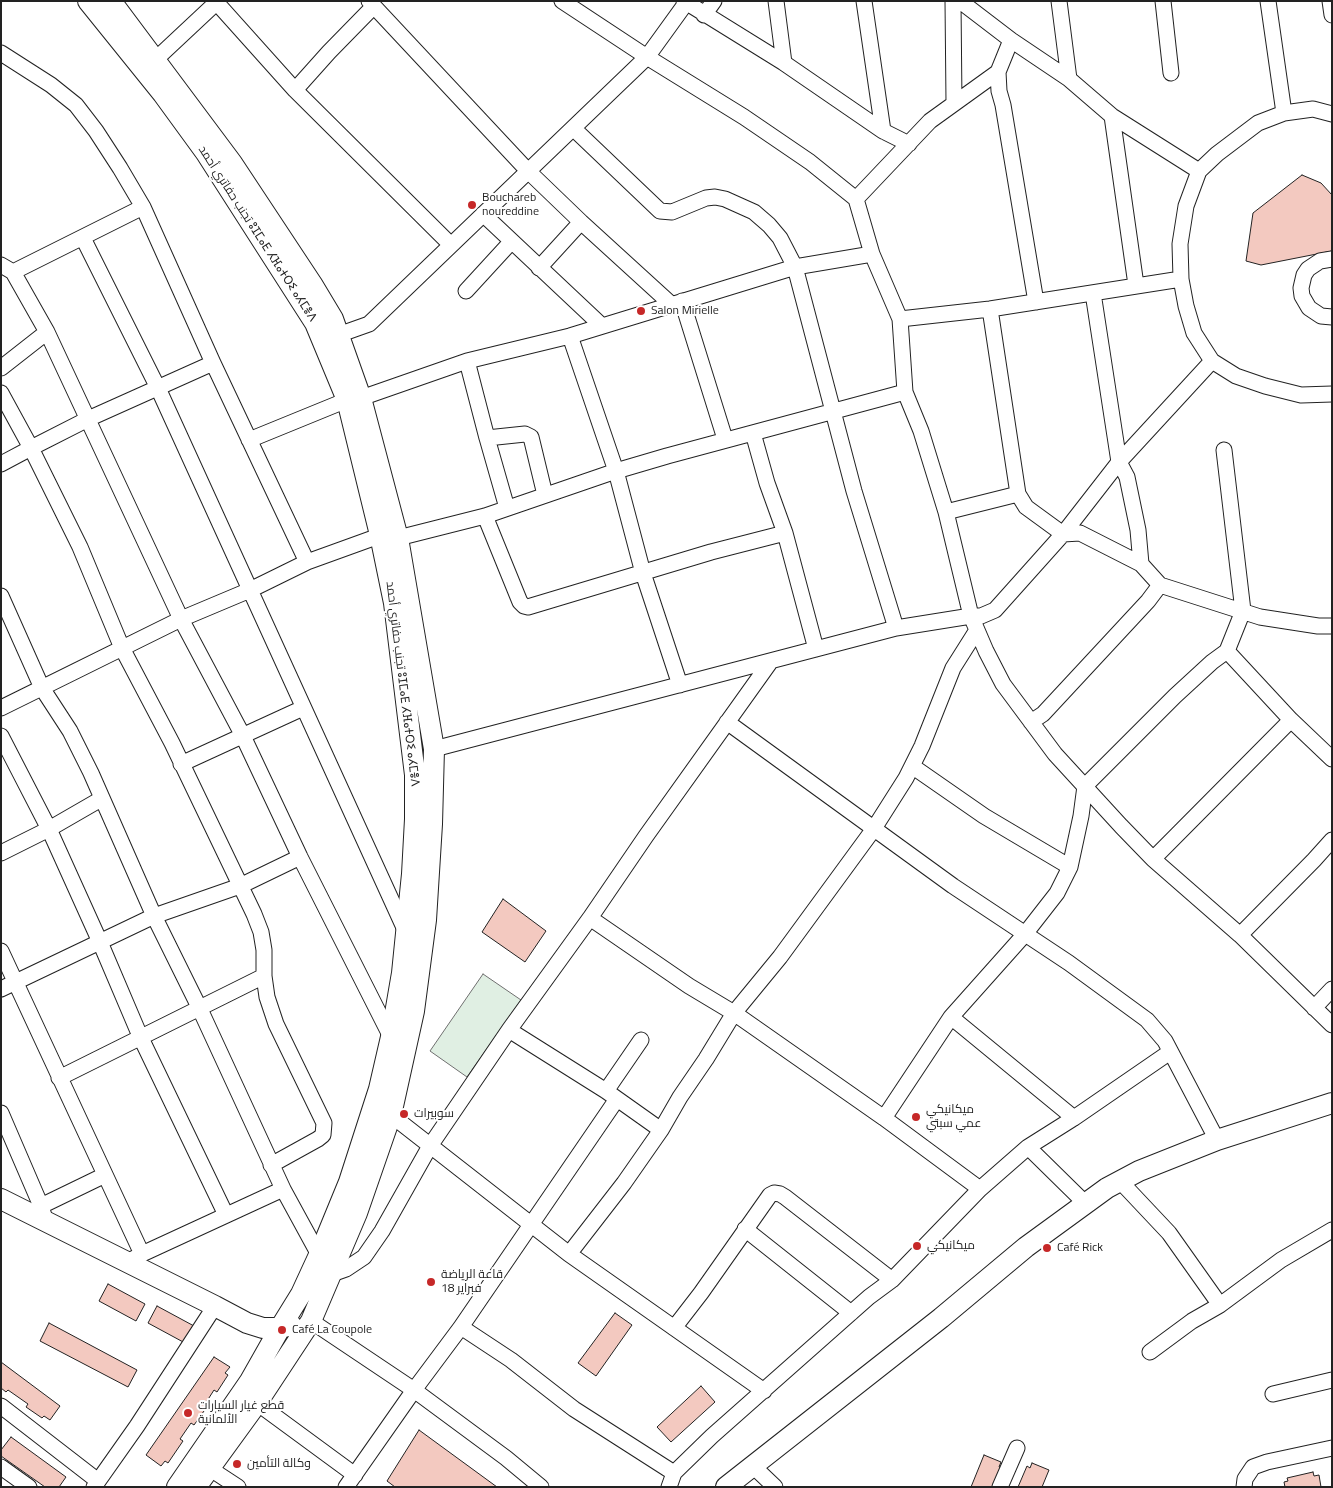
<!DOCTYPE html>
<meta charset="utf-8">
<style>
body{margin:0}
#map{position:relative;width:1333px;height:1488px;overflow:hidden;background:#fff;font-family:"Titillium Web",sans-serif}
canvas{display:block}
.frame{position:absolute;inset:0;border:2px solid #222;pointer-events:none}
</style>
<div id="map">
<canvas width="1333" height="1488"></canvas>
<div class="frame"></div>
</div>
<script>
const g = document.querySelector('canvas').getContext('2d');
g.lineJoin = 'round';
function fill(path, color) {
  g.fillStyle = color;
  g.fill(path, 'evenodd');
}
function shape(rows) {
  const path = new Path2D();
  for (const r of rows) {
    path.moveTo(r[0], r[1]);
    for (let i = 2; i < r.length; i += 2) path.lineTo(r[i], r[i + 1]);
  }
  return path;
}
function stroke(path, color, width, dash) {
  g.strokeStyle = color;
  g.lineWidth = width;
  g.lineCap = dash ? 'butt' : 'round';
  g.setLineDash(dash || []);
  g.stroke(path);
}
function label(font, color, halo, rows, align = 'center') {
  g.font = font + ' "Titillium Web",Cairo,"Noto Sans Tifinagh",sans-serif';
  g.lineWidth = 4;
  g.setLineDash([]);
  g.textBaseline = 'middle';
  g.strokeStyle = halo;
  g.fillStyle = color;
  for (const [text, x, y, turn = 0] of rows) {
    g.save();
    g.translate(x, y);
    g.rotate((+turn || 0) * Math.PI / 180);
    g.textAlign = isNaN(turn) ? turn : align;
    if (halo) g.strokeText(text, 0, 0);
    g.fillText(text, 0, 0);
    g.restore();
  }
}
const green = shape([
 [483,974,521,1000,467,1077,430,1051,483,974]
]);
fill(green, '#e0efe3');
stroke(green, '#6f6f6f', 1);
const building = shape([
 [1302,175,1321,183,1332,195,1332,251,1261,265,1246,261,1253,213,1302,175],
 [503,899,546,931,525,962,482,932,503,899],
 [108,1284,145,1304,136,1321,99,1301,108,1284],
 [157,1306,194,1326,185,1343,148,1323,157,1306],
 [615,1313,632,1325,596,1376,578,1363,615,1313],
 [49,1323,137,1370,128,1387,40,1341,49,1323],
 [214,1357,230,1367,225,1373,228,1375,217,1392,214,1390,207,1401,209,1404,194,1425,191,1423,180,1439,183,1441,168,1463,165,1461,161,1466,146,1455,214,1357],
 [1,1362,60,1406,50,1420,44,1416,42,1418,26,1407,28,1404,8,1390,6,1392,1,1388,1,1362],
 [701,1386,715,1402,671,1442,657,1427,701,1386],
 [419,1430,497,1487,395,1487,387,1481,419,1430],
 [11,1437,66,1477,59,1487,45,1487,1,1456,1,1450,11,1437],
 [984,1455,1001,1462,999,1467,1002,1468,994,1487,971,1487,984,1455],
 [1032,1463,1049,1470,1042,1487,1018,1487,1027,1466,1030,1468,1032,1463],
 [1313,1472,1314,1476,1319,1475,1321,1487,1285,1487,1284,1482,1288,1481,1287,1478,1313,1472]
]);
fill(building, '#f3c9c0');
stroke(building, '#222', 1);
const minor = shape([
 [369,1,528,171,581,222,672,305],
 [562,1,647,57,744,117,810,162,856,199,872,254,900,319,905,392,921,431,946,512,971,616,986,651,1003,684,1055,754,1121,826,1153,859,1240,935,1332,1025],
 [684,1,784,63,883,131],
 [776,1,784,63],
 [864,1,883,131,909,144],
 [953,1,954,103],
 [960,1,1011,40,1069,79,1112,116,1199,171],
 [1059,1,1069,79],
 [1163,1,1171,73],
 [1268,1,1284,113],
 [1330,1,1332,15],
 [217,3,295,90,451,245],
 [704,15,714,1],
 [1011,40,998,72,999,91,1003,105,1036,302],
 [1,53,51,85,76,105,96,131,120,168,143,207,213,363,307,562],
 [155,60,218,1],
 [295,90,329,52,374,6],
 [1332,114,1313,109,1284,113,1258,123,1217,154,1199,171,1186,206,1180,244,1181,279,1186,306,1194,333,1212,361,1236,376,1265,386,1301,395,1332,394],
 [1112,116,1136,285],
 [573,128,660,211,672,212,706,198,715,197,725,199,754,212,769,225,780,238,795,267,854,491,896,628],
 [856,199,930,121,998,72],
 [483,214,602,326],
 [83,238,158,388,406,932],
 [1332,259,1320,261,1308,269,1304,275,1301,288,1302,296,1309,308,1321,316,1332,317],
 [1,265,13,272,47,332,181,619,242,734,300,857,391,1037],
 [539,268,581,222],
 [13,272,143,207],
 [466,291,511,242],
 [1093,293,1119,462,1127,477,1138,530,1141,564],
 [682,301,725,439],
 [990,309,1018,494,1026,507,1063,534,1080,533,1141,564,1160,585,1260,617,1318,626,1332,626],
 [900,319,990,309,1181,279],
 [338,335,369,324,647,57,686,3],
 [570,336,616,471,643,573,680,685],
 [467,361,487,438,507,508],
 [1,368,47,332],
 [1,393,31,448,80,547,122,648,172,743,254,914,261,932,264,950,264,976,267,997,276,1024,324,1123,323,1135,318,1139,271,1165],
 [361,398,467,361,570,336,795,267,872,254],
 [753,433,767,483,785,533,816,649],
 [487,438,525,434,531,437,545,495],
 [249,440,347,400],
 [1,464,31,448,88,419,213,363],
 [946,512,1018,494],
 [485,516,520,602,524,606,528,607,711,552,785,533],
 [398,538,485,516,616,471,667,456,905,392],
 [1,596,42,688,70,731,91,773,154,916,199,1007,283,1189,319,1255],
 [1227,651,1291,720,1332,759],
 [1,708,181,619,250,590,307,562,390,532],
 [727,722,953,886,1069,963,1147,1020,1165,1041,1217,1140],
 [1031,722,1043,714,1148,601,1160,585],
 [1,736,49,829,100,942,140,1036,226,1215],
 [434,749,896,628,971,616,981,616,995,610,1063,534,1119,462,1212,361],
 [181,764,303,708],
 [912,766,984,816,1070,867],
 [1,853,49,829,101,799],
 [1153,859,1291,720],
 [590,918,689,986,734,1013,884,1118,980,1189],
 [1240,935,1314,860,1332,840],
 [1,951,142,1254,127,1262],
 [1,989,154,916,240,886,300,857],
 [1314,1008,1332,989],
 [951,1017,1074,1118],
 [509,1030,606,1091,661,1130],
 [59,1078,264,976],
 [606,1091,641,1040],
 [383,1110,391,1115,569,1254,764,1391],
 [1,1113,41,1206],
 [884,1118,951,1017,1025,934,1057,893,1070,867,1081,816,1085,786,1175,696,1212,662,1227,651,1243,611,1224,450],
 [1028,1147,1085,1203],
 [1120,1181,1169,1233,1220,1305],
 [44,1216,41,1206,105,1175],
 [745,1229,851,1313],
 [142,1254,283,1189],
 [569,1254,624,1183,661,1130,680,1097,706,1059,734,1013,780,957,873,830,906,778,922,746,953,668,977,630],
 [332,1274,346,1269,364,1257,382,1231,430,1146,509,1030,590,918,646,836,771,661],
 [311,1321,414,1390,506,1458,541,1487],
 [461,1327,511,1360,574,1409,674,1473],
 [674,1328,701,1293,770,1195,774,1193,780,1194,785,1197,892,1280],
 [1150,1352,1192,1321,1220,1305,1281,1260,1332,1230],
 [1273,1394,1332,1380],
 [257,1403,355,1475],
 [1,1406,98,1481],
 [753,1466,775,1487],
 [1,1467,29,1487],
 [209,1468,238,1487],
 [94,1487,137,1426,215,1306],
 [346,1487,414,1390,461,1327,617,1099],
 [669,1487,674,1473,712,1436,869,1297,892,1280,980,1189,1028,1147,1074,1118,1170,1052],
 [1000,1487,1017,1448],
 [1244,1487,1245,1479,1253,1467,1267,1462,1332,1448]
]);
const major = shape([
 [88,1,163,94,206,153,315,323,347,400,380,535,394,603,415,775,415,819,412,874,402,973,391,1037,379,1089,349,1182,319,1255,301,1294,280,1328,250,1381,177,1487],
 [111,1,232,163,312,284,333,319,361,398,398,538,434,749,432,824,426,920,414,1011,391,1115,357,1213,311,1321,257,1403,196,1487],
 [1,1199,215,1306,247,1323,263,1328,280,1328,291,1325],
 [726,1487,941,1318,1026,1247,1107,1188,1139,1171,1217,1140,1332,1103]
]);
stroke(minor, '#222', 17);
stroke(major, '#222', 22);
stroke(minor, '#fff', 15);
stroke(major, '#fff', 20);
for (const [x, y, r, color] of [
 [472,205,5,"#c62828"],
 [641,311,5,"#c62828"],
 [404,1114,5,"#c62828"],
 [916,1117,5,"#c62828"],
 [917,1246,5,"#c62828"],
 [1047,1248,5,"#c62828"],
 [431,1282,5,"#c62828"],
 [282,1330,5,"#c62828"],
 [188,1413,5,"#c62828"],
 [237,1464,5,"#c62828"]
]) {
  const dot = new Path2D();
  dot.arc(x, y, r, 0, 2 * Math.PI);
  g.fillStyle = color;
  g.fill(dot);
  stroke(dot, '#fff', 2);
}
label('12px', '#222', '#fff', [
 ["Bouchareb",482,198],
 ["noureddine",482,212],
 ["Salon Mirielle",651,311],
 ["ميكانيكي",926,1110],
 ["عمي سبتي",926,1124],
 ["سوبيرات",414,1114],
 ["ميكانيكي",927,1246],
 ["Café Rick",1057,1248],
 ["قاعة الرياضة",441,1275],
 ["18 فبراير",441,1289],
 ["Café La Coupole",292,1330],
 ["قطع غيار السيارات",198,1406],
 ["الألمانية",198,1420],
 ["وكالة التأمين",247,1464]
], 'left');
label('12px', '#222', '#fff', [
 ["تجنب حفاتري أحمد ⵓⵊⵎⴰⴹ ⵃⴼⴰⵜⵔⵉ ⴰⵃⵎⴻⴷ",257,234,57],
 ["تجنب حفاتري أحمد ⵓⵊⵎⴰⴹ ⵃⴼⴰⵜⵔⵉ ⴰⵃⵎⴻⴷ",402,684,83]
]);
</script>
